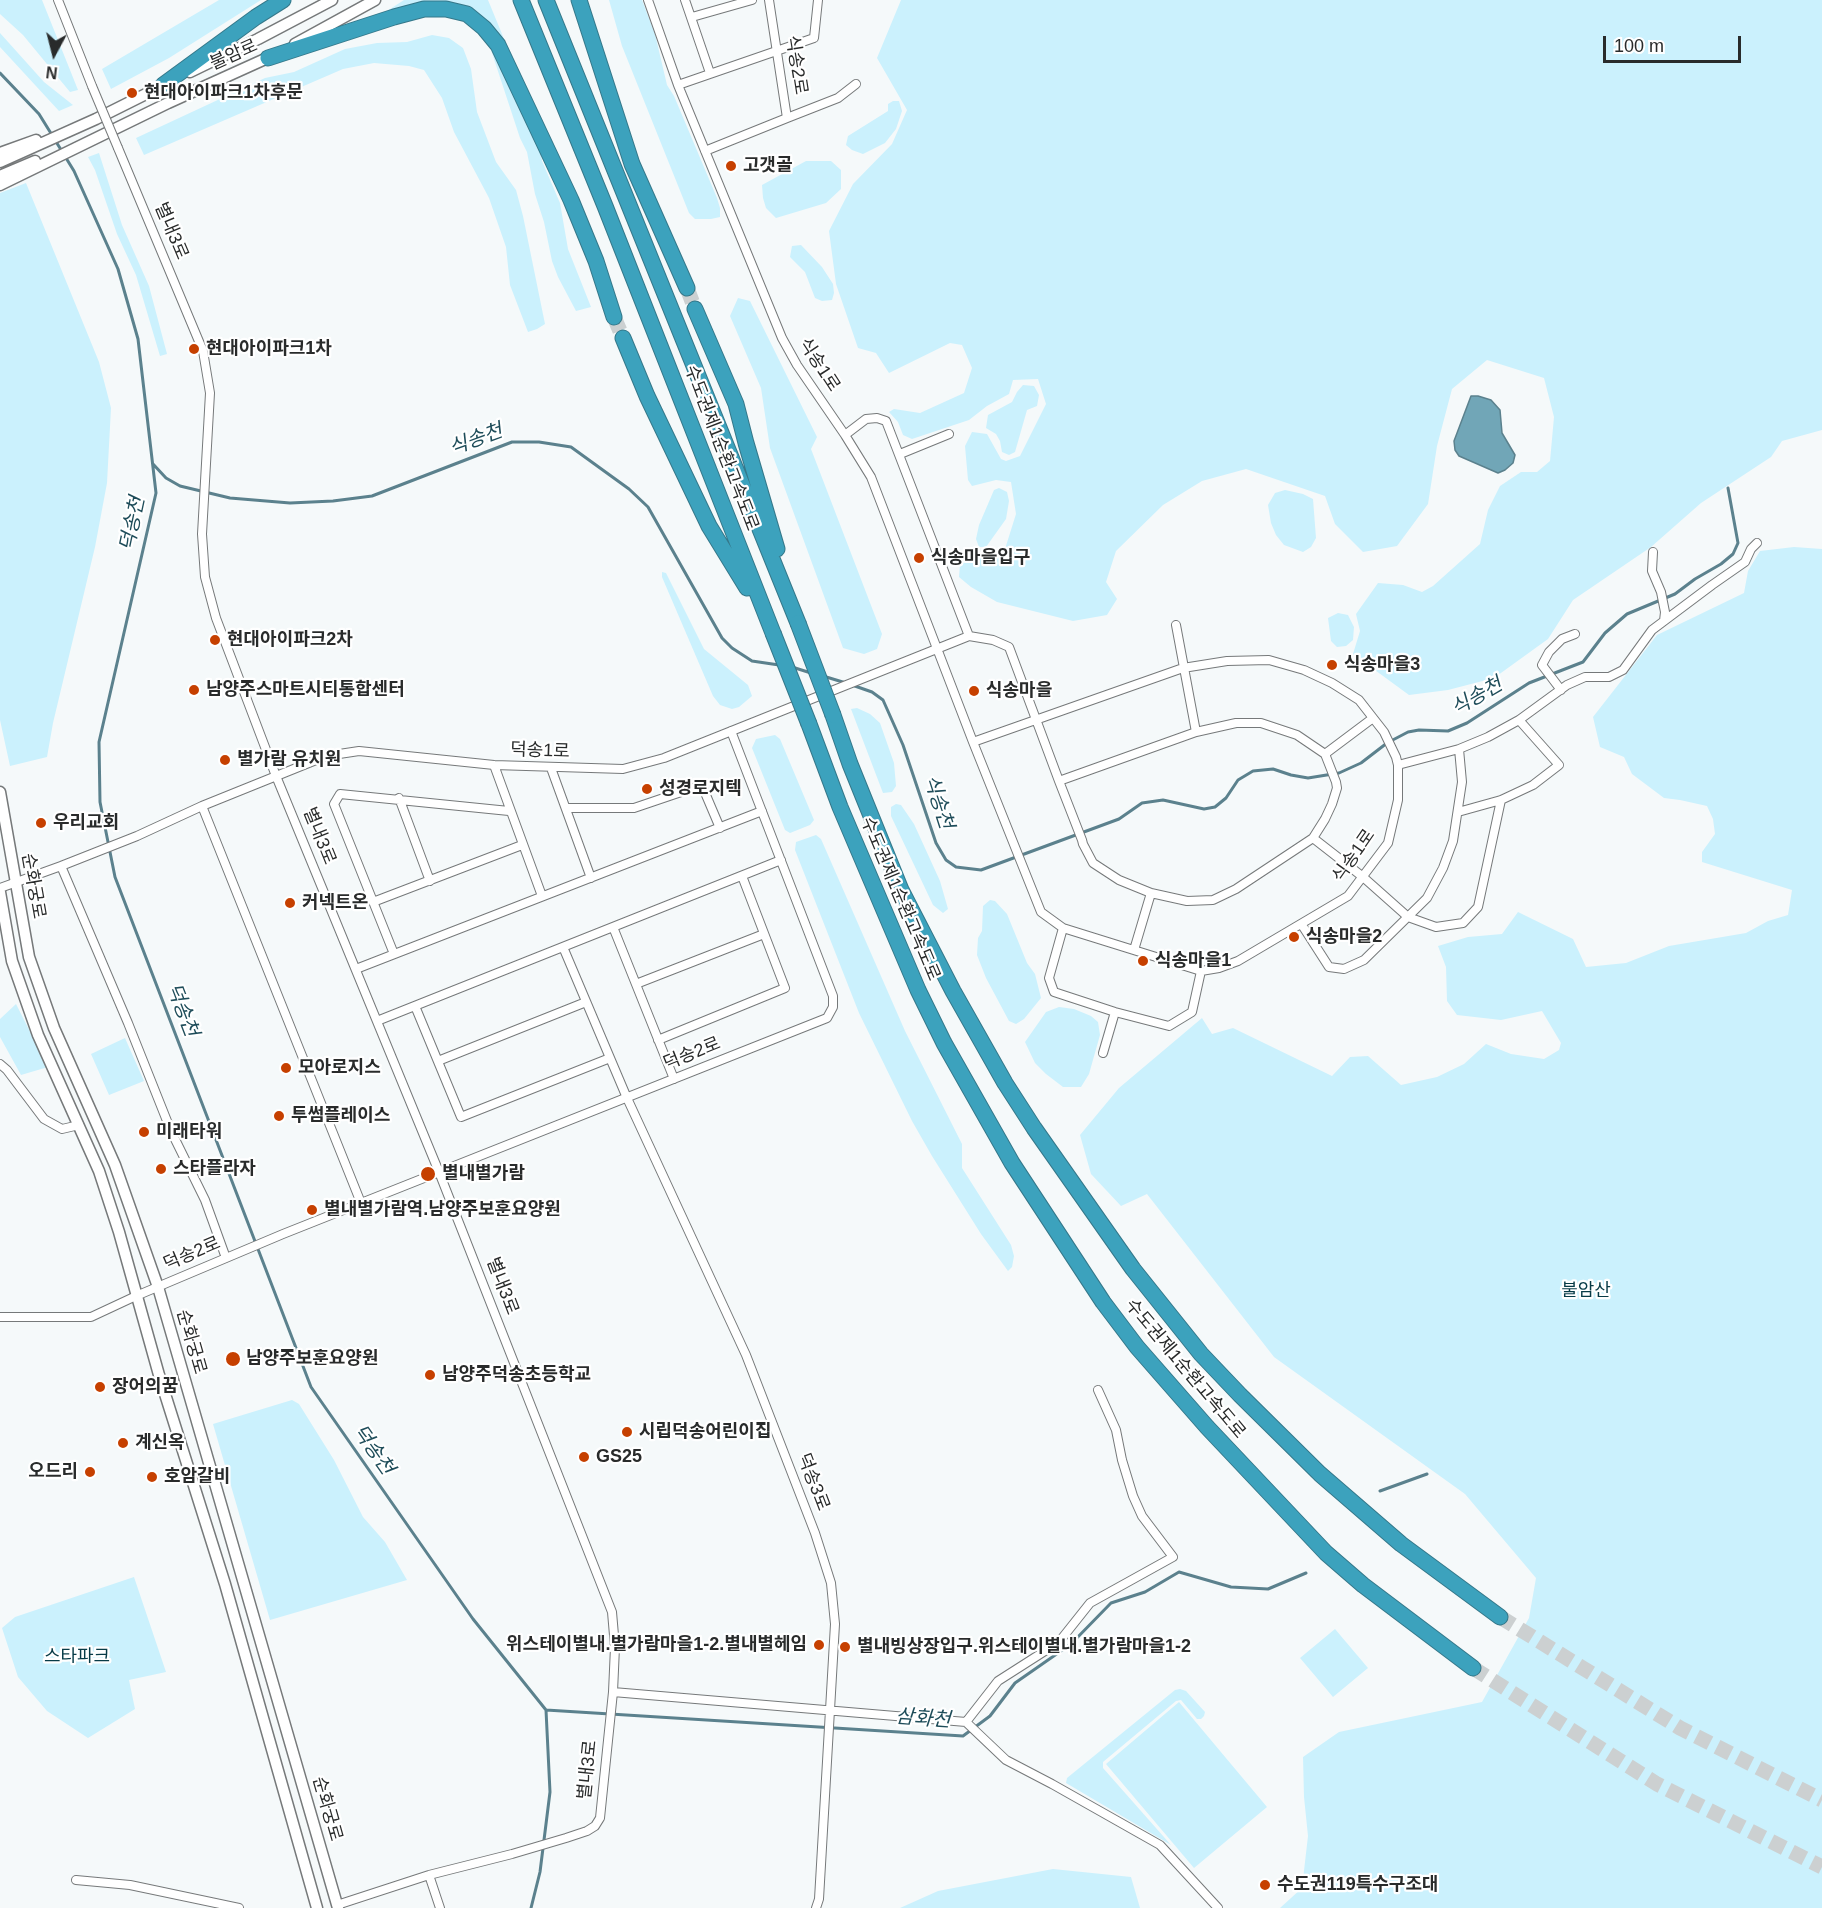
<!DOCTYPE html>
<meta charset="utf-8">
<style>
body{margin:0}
#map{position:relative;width:1822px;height:1908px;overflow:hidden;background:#f5f9fa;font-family:Arial,sans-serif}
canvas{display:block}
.north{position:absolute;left:24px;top:24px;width:60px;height:60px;-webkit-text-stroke:4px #fff;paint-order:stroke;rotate:187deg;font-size:16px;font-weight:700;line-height:24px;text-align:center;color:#292b2b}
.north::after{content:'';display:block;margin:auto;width:21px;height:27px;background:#292b2b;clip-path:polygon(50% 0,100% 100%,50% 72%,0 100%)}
.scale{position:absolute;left:1603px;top:36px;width:138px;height:27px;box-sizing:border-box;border:3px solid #292b2b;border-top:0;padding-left:8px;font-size:18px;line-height:21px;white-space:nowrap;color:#292b2b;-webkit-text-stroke:4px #fff;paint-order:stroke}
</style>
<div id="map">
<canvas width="1822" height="1908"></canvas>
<div class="north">N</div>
<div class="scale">100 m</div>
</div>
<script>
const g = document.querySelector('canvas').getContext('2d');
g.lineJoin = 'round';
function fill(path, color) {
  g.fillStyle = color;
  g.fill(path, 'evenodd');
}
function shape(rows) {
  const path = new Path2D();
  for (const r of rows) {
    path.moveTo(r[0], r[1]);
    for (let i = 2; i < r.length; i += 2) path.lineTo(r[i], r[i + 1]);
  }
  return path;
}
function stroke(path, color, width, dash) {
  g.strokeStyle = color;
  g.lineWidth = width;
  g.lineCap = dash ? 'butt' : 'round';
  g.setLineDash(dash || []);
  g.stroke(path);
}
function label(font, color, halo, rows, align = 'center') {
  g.font = font + ' Arial,"Noto Sans KR",sans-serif';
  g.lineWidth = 4.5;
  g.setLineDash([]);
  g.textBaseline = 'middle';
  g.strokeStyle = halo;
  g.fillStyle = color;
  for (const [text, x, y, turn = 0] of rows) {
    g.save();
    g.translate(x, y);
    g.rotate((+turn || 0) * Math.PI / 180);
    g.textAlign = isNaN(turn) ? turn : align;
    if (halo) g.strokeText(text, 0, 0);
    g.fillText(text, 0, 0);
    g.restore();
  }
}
fill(shape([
 [0,0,42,0,78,90,70,92,23,35,0,14],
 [219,0,261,0,169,58,111,89,102,69],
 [404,0,488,0,509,51,501,39,426,2,387,11],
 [609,0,642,0,655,34,667,85,674,96,717,198,720,208,720,217,711,219,695,219,689,213,622,46],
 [901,0,1822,0,1822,430,1782,441,1771,457,1701,503,1651,547,1573,600,1548,639,1494,678,1448,690,1409,695,1353,654,1360,631,1356,614,1378,583,1403,585,1422,592,1433,586,1480,544,1488,510,1500,486,1521,472,1537,472,1550,461,1554,417,1544,378,1487,360,1452,389,1437,446,1428,504,1397,546,1363,552,1335,524,1325,496,1246,469,1202,481,1163,505,1116,551,1106,582,1117,599,1107,615,1073,621,997,602,971,587,959,577,961,552,998,558,1005,549,1016,514,1011,482,996,480,972,486,968,480,965,446,972,432,987,434,1001,459,1006,461,1020,456,1046,404,1038,379,1013,380,1009,394,987,406,969,420,912,439,903,435,898,422,889,412,894,409,920,413,964,393,972,368,962,345,950,343,889,373,876,353,858,348,836,284,829,231,853,184,892,144,907,110,877,58],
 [0,33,44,82,73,105,59,111,0,47],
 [432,35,449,38,463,48,471,69,477,112,496,162,516,190,523,216,545,324,537,329,528,332,510,285,506,247,489,198,454,132,442,98,424,70,409,66,374,63,343,69,144,155,136,138,265,78,294,72,345,49,377,43,407,42],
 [491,50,541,153,542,161,560,203,568,249,591,307,576,311,558,277,552,261,544,222,535,194,527,152,520,138],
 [893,101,899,101,902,111,896,129,885,143,863,154,852,150,846,145,848,136,888,111,888,104],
 [99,153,122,225,149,286,167,354,160,356,136,275,117,234,95,170,88,157],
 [806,161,831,161,841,170,841,189,826,203,776,218,766,208,763,198,762,185],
 [26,183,99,362,111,408,107,483,95,547,53,723,47,757,10,766,0,720,0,193],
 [801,245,822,267,833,284,834,293,832,300,822,301,815,298,805,272,790,257,792,246],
 [738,298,750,301,817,437,811,449,882,634,877,649,864,654,843,648,770,448,761,388,730,316],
 [1023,385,1034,386,1039,395,1037,406,1027,410,1015,452,1009,455,1002,452,1000,441,996,434,986,428,988,415,1012,402,1017,392],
 [999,488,1007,492,1009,501,1006,519,986,547,979,547,976,539,979,525,994,490],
 [1285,490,1303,494,1313,499,1316,538,1311,547,1303,552,1284,545,1276,535,1271,523,1268,505,1275,493],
 [1794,547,1822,549,1822,1908,1280,1908,1302,1888,1308,1836,1304,1797,1303,1757,1339,1732,1482,1702,1529,1618,1536,1578,1465,1494,1274,1357,1147,1194,1121,1206,1091,1174,1080,1135,1119,1088,1202,1018,1212,1034,1233,1028,1332,1076,1350,1057,1368,1056,1401,1085,1437,1077,1464,1064,1486,1044,1511,1054,1544,1059,1559,1050,1561,1043,1542,1011,1501,1020,1457,1015,1447,1001,1446,967,1438,946,1468,937,1502,934,1518,912,1573,939,1586,967,1626,963,1669,946,1746,933,1768,921,1788,915,1792,890,1702,862,1702,852,1715,834,1713,819,1707,806,1680,800,1664,798,1632,774,1624,757,1600,747,1593,717,1657,635,1744,593,1748,571,1760,551],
 [662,572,666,573,704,649,748,685,752,696,739,707,732,709,720,705,713,696,662,577],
 [1338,613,1348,615,1354,627,1353,640,1346,646,1337,647,1331,641,1328,618],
 [857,708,870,714,880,723,894,763,896,786,892,792,883,793,851,709],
 [775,735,780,739,814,820,810,825,790,833,785,830,752,748,756,739],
 [896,804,901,805,914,824,940,881,948,909,943,913,933,905,891,816,891,807],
 [816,835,821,839,905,1031,962,1144,962,1168,1011,1245,1014,1256,1012,1267,1008,1271,981,1234,932,1156,912,1121,859,1013,795,850,796,842],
 [990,900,995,901,1007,914,1027,963,1035,974,1041,998,1024,1019,1016,1024,1009,1021,986,978,977,955,978,938,982,931,983,906],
 [16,1004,48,1067,21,1075,0,1037,0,1019],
 [1059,1007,1074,1009,1091,1016,1098,1022,1100,1035,1089,1074,1081,1087,1063,1087,1046,1074,1035,1063,1025,1042,1046,1012],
 [125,1038,144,1081,109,1095,91,1054],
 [292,1400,299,1404,334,1460,363,1517,385,1542,407,1580,270,1620,213,1424],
 [134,1577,166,1672,129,1680,135,1709,88,1738,47,1711,18,1677,2,1628,15,1617],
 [1335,1629,1368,1668,1333,1697,1300,1658],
 [1180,1689,1186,1691,1205,1712,1204,1716,1201,1719,1197,1719,1181,1700,1176,1701,1103,1762,1103,1768,1171,1845,1066,1783,1067,1778,1175,1690],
 [1179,1702,1267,1807,1194,1868,1106,1764],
 [1053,1869,1131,1877,1140,1908,900,1908,938,1891]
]), '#cbf1fd');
const water = shape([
 [1471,396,1478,396,1491,400,1500,410,1502,433,1515,455,1513,463,1505,470,1498,473,1459,456,1455,450,1454,441,1471,396]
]);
fill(water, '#71a6b7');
stroke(water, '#5b818d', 1.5);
stroke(shape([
 [0,73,39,114,52,135],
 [55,140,74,171,118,269,138,339,156,493,99,742,100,802,115,877,311,1387,473,1619,546,1710,550,1792,540,1872,531,1908],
 [153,464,166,478,180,486,230,498,290,503,333,501,372,496,512,442,539,442,571,447,629,489,648,507,722,638,732,648,752,661,779,665],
 [792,667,811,673],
 [823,676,846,683],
 [852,685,872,692,883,700,903,745,936,843,946,860,956,867,981,870,1119,819,1142,803,1163,800,1204,809,1215,807,1226,798,1238,780,1253,771,1273,769,1291,775,1308,778,1339,773,1361,763,1387,743,1408,732,1419,730,1448,731,1467,723,1529,683,1583,662,1605,633,1627,614,1675,594,1695,579,1721,564,1733,554,1738,543,1728,488],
 [1380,1491,1427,1474],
 [546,1710,963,1736,990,1716,1015,1683,1071,1644,1111,1603,1145,1592,1179,1572,1231,1587,1268,1589,1306,1573]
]), '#5b818d', 3);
stroke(shape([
 [687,288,695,309],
 [614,317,623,338],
 [1500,1617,1680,1728,1822,1800],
 [1473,1668,1657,1784,1822,1867]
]), '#ccd0d1', 15, [15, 8]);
const minor = shape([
 [58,0,92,86],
 [648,0,678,85,782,338,797,365,845,435,871,477,973,742,1041,912,1063,928,1201,971,1219,968,1238,961,1348,896,1388,843,1398,800,1398,765,1396,757,1384,732,1359,700,1332,683,1304,670,1269,660,1227,661,1183,668,973,742],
 [685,0,710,73],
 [692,17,752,0],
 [678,85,814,38,818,0],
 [787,118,838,98,856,84],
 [118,148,203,351,210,393,202,534,205,577,216,618,276,776,439,1172,612,1612,615,1647,613,1692,600,1818,595,1826,587,1831,566,1838,512,1854,429,1875,337,1905],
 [705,151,787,118,769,0],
 [845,435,866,419,877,418,886,421,969,636],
 [900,454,949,434],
 [1664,621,1712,585,1745,562,1751,549,1757,543],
 [1176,625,1196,732],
 [1561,690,1542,665,1549,652,1562,639,1575,634],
 [1459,749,1488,737,1519,720,1567,685,1585,677,1609,677,1623,670,1652,630,1664,621,1665,612,1661,592,1652,571,1653,552],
 [1325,754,1373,718],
 [494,765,542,896],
 [551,768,591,878],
 [399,798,430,881],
 [202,806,361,1203],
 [566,808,634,808,696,787,703,788,720,828],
 [1458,812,1501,800,1533,785,1559,765,1519,720],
 [1313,838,1363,877,1408,917,1436,927,1463,923,1478,907,1501,800],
 [61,866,128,1023,171,1131,205,1200,226,1258],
 [0,888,61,866,137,836,202,806,326,756,359,751,494,765,623,769,664,758,969,636,993,640,1009,647,1059,781,1082,840,1083,844,1093,863,1119,880,1151,893,1187,901,1213,900,1236,889,1313,838,1325,819,1332,804,1337,788,1336,782,1325,754,1297,735,1261,723,1236,723,1196,732,1059,781],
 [373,902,522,845],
 [1302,925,1329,967,1344,969,1364,960,1427,898,1443,868,1453,841,1462,782,1459,749,1398,765],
 [613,927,674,1079],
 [1063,928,1049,978,1054,992,1115,1012,1169,1026,1192,1012,1201,971],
 [563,947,627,1098,746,1355,815,1533,831,1583,835,1624,819,1899,816,1908],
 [1134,950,1151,893],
 [394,954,334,804,340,794,509,811],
 [356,969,762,811],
 [636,984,764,934],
 [415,1006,461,1117,610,1058],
 [377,1021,781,860],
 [658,1040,785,988,742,876],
 [1103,1053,1115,1012],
 [438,1061,586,1002],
 [0,1064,7,1070,44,1119,62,1129,79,1125],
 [0,1317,91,1317,136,1296,283,1234,827,1018,833,1007,833,996,731,731],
 [613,1692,966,1722,1006,1760,1052,1784,1160,1845,1218,1908],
 [966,1722,998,1681,1059,1642,1090,1603,1173,1557,1142,1516,1133,1496,1122,1460,1116,1430,1098,1390],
 [429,1875,440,1908],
 [76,1880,130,1885,239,1908]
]);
const tertiary = shape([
 [295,44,375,0],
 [190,72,258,39,332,0],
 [0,153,36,140],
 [0,162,96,119,168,83],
 [0,176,35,161],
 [0,185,168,103,274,55],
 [0,792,29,957,54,1028,115,1165,158,1287,338,1908],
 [0,892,12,961,38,1035,99,1171,119,1232,159,1375,225,1584,317,1908]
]);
const motorway = shape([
 [521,0,605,206,773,633],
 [546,0,798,623],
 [579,0,632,164,687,288],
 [268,58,394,17,424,9,446,9,467,14,484,28,498,45,571,200,596,261,614,317],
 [163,85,256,17,283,0],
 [695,309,736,404,746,443,777,549],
 [623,338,647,396,709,526,747,588],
 [833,715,850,764,901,890,953,991,1005,1083,1034,1128,1133,1269,1201,1354,1240,1395,1320,1474,1401,1544,1500,1617],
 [809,724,840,807,918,990,944,1043,1012,1163,1103,1302,1137,1347,1207,1427,1326,1553,1363,1585,1473,1668]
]);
stroke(minor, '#76797a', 10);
stroke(tertiary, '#76797a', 13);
stroke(motorway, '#35788a', 17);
stroke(minor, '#fff', 8);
stroke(tertiary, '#fff', 10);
stroke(motorway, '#3ca2bd', 15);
const minorBridge = shape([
 [92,86,118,148]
]);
const motorwayBridge = shape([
 [798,623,833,715],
 [773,633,809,724]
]);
stroke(minorBridge, '#76797a', 10, []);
stroke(motorwayBridge, '#35788a', 17, []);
stroke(minorBridge, '#fff', 8);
stroke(motorwayBridge, '#3ca2bd', 15);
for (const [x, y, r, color] of [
 [132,93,6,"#c64000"],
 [731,166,6,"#c64000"],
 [194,349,6,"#c64000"],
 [919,558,6,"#c64000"],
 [215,640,6,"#c64000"],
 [1332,665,6,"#c64000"],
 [194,690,6,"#c64000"],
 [974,691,6,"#c64000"],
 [225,760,6,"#c64000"],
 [647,789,6,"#c64000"],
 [41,823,6,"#c64000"],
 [290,903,6,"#c64000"],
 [1294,937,6,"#c64000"],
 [1143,961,6,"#c64000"],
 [286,1068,6,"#c64000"],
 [279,1116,6,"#c64000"],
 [144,1132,6,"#c64000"],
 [161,1169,6,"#c64000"],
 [428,1174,8,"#c64000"],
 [312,1210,6,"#c64000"],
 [233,1359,8,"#c64000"],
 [430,1375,6,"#c64000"],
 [100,1387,6,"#c64000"],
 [627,1432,6,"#c64000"],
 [123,1443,6,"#c64000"],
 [584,1457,6,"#c64000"],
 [90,1472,6,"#c64000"],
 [152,1477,6,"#c64000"],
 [819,1645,6,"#c64000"],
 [845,1647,6,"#c64000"],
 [1265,1885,6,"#c64000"]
]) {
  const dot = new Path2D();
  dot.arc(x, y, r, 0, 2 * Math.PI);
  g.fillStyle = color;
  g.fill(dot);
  stroke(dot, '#fff', 2);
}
label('18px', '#292b2b', '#fff', [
 ["불암로",234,55,-24],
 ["식송2로",796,65,81],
 ["별내3로",171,231,67],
 ["식송1로",819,365,57],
 ["수도권제1순환고속도로",721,448,69],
 ["덕송1로",540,751,2],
 ["별내3로",319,836,68],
 ["식송1로",1354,856,-55],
 ["순화궁로",33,886,80],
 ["수도권제1순환고속도로",900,899,67],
 ["덕송2로",692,1054,-22],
 ["덕송2로",192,1254,-23],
 ["별내3로",502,1286,69],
 ["순화궁로",191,1342,74],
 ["수도권제1순환고속도로",1185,1369,50],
 ["덕송3로",813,1482,69],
 ["별내3로",588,1770,-84],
 ["순화궁로",327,1809,74]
]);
label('bold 18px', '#292b2b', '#fff', [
 ["현대아이파크1차후문",144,93],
 ["고갯골",743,166],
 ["현대아이파크1차",206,349],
 ["식송마을입구",931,558],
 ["현대아이파크2차",227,640],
 ["식송마을3",1344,665],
 ["남양주스마트시티통합센터",206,690],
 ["식송마을",986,691],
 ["별가람 유치원",237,760],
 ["성경로지텍",659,789],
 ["우리교회",53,823],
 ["커넥트온",302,903],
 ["식송마을2",1306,937],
 ["식송마을1",1155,961],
 ["모아로지스",298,1068],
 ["투썸플레이스",291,1116],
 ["미래타워",156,1132],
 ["스타플라자",173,1169],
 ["별내별가람",442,1174],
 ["별내별가람역.남양주보훈요양원",324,1210],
 ["남양주보훈요양원",246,1359],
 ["남양주덕송초등학교",442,1375],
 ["장어의꿈",112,1387],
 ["시립덕송어린이집",639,1432],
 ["계신옥",135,1443],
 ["GS25",596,1457],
 ["오드리",78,1472,"right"],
 ["호암갈비",164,1477],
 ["위스테이별내.별가람마을1-2.별내별헤임",807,1645,"right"],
 ["별내빙상장입구.위스테이별내.별가람마을1-2",857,1647],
 ["수도권119특수구조대",1277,1885]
], 'left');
label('18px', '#073b47', '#fff', [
 ["불암산",1586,1291],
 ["스타파크",77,1657]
]);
label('italic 20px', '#1f4d5a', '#fff', [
 ["식송천",476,440,-20],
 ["덕송천",133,524,-78],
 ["식송천",1477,697,-30],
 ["식송천",938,802,72],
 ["덕송천",182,1010,69],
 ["덕송천",373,1450,55],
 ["삼화천",923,1719,4]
]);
</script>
